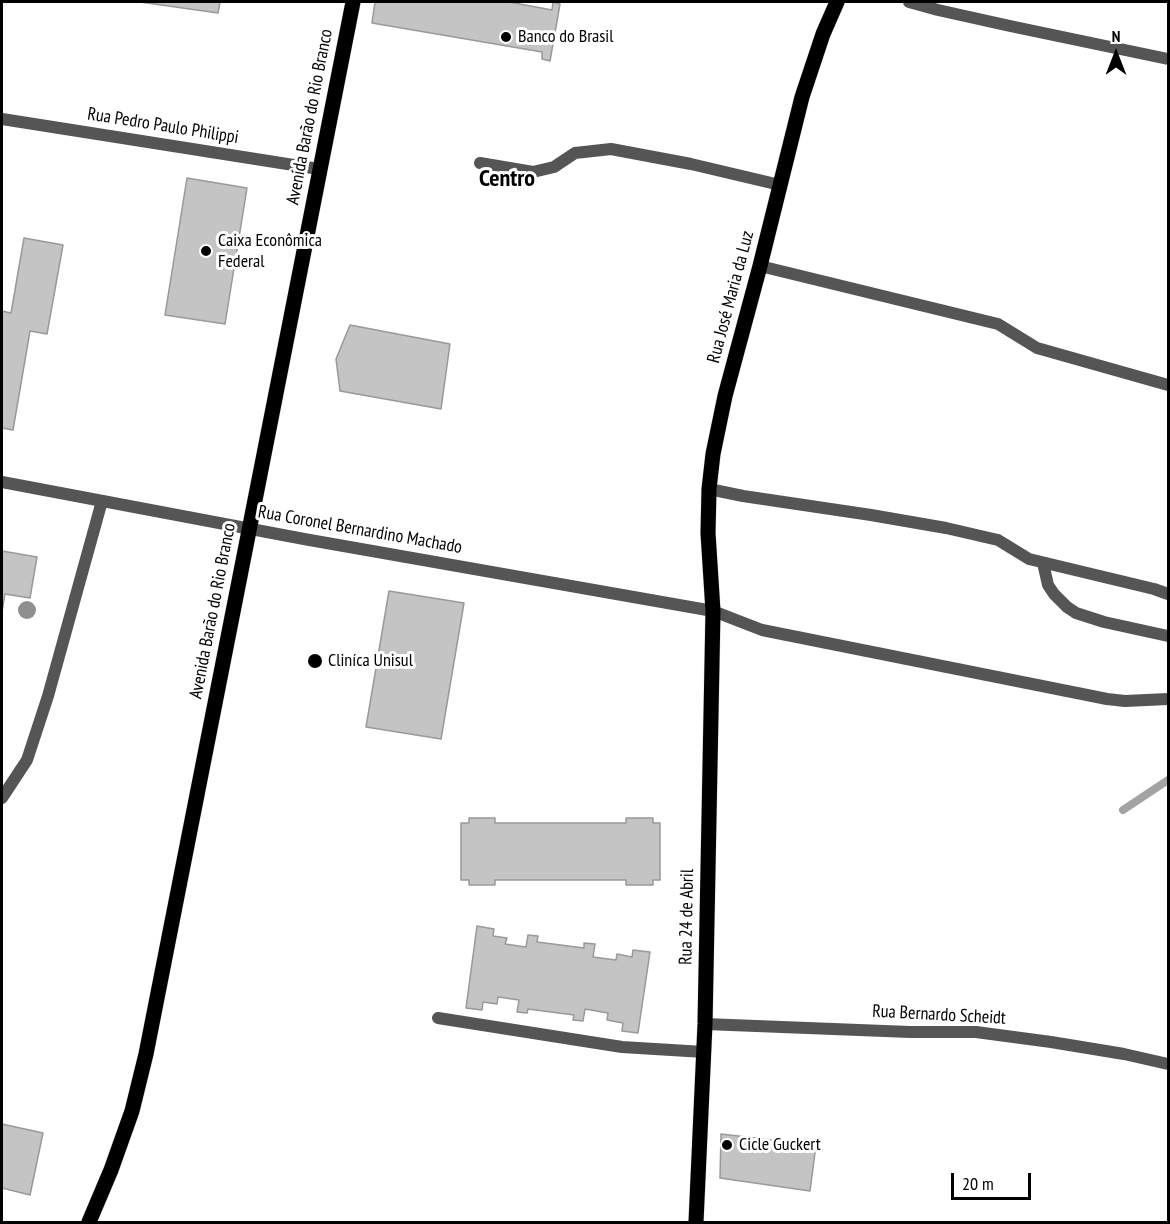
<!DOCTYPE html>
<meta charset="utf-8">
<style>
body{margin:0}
#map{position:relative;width:1170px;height:1224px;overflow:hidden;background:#fff;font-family:"PT Sans Narrow",sans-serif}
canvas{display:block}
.frame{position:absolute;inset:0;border:3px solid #000;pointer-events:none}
.north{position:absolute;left:1086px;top:24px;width:60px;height:60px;-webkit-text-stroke:4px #fff;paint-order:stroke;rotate:0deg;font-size:16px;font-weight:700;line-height:24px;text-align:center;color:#000}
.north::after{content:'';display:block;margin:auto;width:21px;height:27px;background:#000;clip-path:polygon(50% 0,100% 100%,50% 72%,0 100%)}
.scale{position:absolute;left:951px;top:1173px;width:80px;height:27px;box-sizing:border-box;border:3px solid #000;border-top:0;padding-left:8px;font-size:18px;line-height:21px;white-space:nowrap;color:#000;-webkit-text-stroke:4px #fff;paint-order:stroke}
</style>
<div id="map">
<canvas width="1170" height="1224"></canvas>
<div class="frame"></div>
<div class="north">N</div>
<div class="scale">20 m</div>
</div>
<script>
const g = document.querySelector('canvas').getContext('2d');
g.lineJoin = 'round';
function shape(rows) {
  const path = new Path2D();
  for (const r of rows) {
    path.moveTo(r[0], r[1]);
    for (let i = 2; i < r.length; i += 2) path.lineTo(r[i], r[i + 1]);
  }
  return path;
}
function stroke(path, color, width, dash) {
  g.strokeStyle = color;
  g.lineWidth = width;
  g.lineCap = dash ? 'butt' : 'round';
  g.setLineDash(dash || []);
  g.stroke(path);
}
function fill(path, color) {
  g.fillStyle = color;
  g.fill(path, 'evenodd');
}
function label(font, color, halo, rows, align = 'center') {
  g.font = font + ' "PT Sans Narrow",sans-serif';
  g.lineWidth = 6;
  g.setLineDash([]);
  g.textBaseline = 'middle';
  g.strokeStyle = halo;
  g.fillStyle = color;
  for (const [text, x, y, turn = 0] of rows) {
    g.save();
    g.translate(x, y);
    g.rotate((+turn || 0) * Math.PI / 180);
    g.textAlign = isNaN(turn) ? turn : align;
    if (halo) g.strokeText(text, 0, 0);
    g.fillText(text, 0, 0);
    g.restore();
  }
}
stroke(shape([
 [1123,810,1168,780]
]), '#a3a3a3', 8);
const building = shape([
 [140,2,220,2,218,13,140,2],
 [375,2,509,2,552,10,553,2,560,4,550,61,542,59,542,52,372,23,375,2],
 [187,178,247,188,225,324,165,315,187,178],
 [24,238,63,245,47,334,30,331,13,430,2,428,2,311,11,313,24,238],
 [350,325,450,344,441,409,340,391,336,359,350,325],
 [2,551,37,557,30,598,5,594,2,612,2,551],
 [389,591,464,603,441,739,366,727,389,591],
 [469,818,495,818,495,823,626,823,626,818,653,818,653,823,660,823,660,880,653,880,653,885,626,885,626,880,495,880,495,885,469,885,469,880,461,880,461,823,469,823,469,818],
 [477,926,494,929,493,936,507,938,505,944,526,947,528,935,538,936,537,942,584,948,584,943,595,944,593,957,616,960,617,954,632,957,633,950,650,952,638,1033,622,1031,623,1023,607,1020,608,1013,585,1009,583,1021,573,1020,574,1015,528,1009,527,1013,517,1012,519,1000,498,997,497,1004,483,1002,482,1010,466,1008,477,926],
 [2,1124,43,1133,30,1195,2,1188,2,1124],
 [721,1134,816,1145,810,1191,720,1178,721,1134]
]);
fill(building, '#c4c4c4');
stroke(building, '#999', 1.5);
const primary = shape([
 [89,1222,111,1170,132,1111,146,1054,353,2],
 [696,1222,705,1024,713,611,708,533,709,489,713,454,725,396,760,266,802,97,823,34,837,2]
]);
stroke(primary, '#dbdbdb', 16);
stroke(shape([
 [480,163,533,172,554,167,575,153,611,149,691,164,780,185],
 [760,266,998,324,1037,348,1168,385],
 [709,489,743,496,871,515,946,528,998,540,1029,559,1154,589,1168,594],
 [1043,563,1048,585,1054,594,1067,607,1076,613,1104,622,1168,636],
 [713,611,762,630,1107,699,1125,701,1168,699],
 [2,798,27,760,48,696,102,501]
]), '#555', 12);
stroke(shape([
 [909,2,938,10,1010,26,1168,59],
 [2,119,319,169],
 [438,1018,622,1047,704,1052],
 [705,1024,910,1032,976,1032,1051,1042,1124,1054,1168,1064]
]), '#555', 12);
stroke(shape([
 [2,482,304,539,713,611]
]), '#555', 12);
stroke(primary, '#000', 15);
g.fillStyle = '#8f8f8f';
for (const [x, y] of [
 [27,610]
]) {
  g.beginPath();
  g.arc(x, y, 9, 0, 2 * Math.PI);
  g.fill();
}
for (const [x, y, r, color] of [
 [506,37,6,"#000"],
 [206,251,6,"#000"],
 [315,661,8,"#000"],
 [727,1145,6,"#000"]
]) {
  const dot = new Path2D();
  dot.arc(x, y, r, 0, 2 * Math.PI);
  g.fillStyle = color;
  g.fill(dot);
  stroke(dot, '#fff', 2);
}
label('18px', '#000', '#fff', [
 ["Banco do Brasil",518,37],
 ["Caixa Econômica",218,241],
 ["Federal",218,262],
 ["Cliníca Unisul",328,661],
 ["Cicle Guckert",739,1145]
], 'left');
label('18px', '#000', '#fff', [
 ["Avenida Barão do Rio Branco",310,117,-79],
 ["Rua Pedro Paulo Philippi",163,126,9],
 ["Rua José Maria da Luz",731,297,-75],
 ["Rua Coronel Bernardino Machado",360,530,10],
 ["Avenida Barão do Rio Branco",213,611,-79],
 ["Rua 24 de Abril",687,917,-89],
 ["Rua Bernardo Scheidt",939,1015,3]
]);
label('bold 24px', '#000', '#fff', [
 ["Centro",507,179]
]);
</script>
